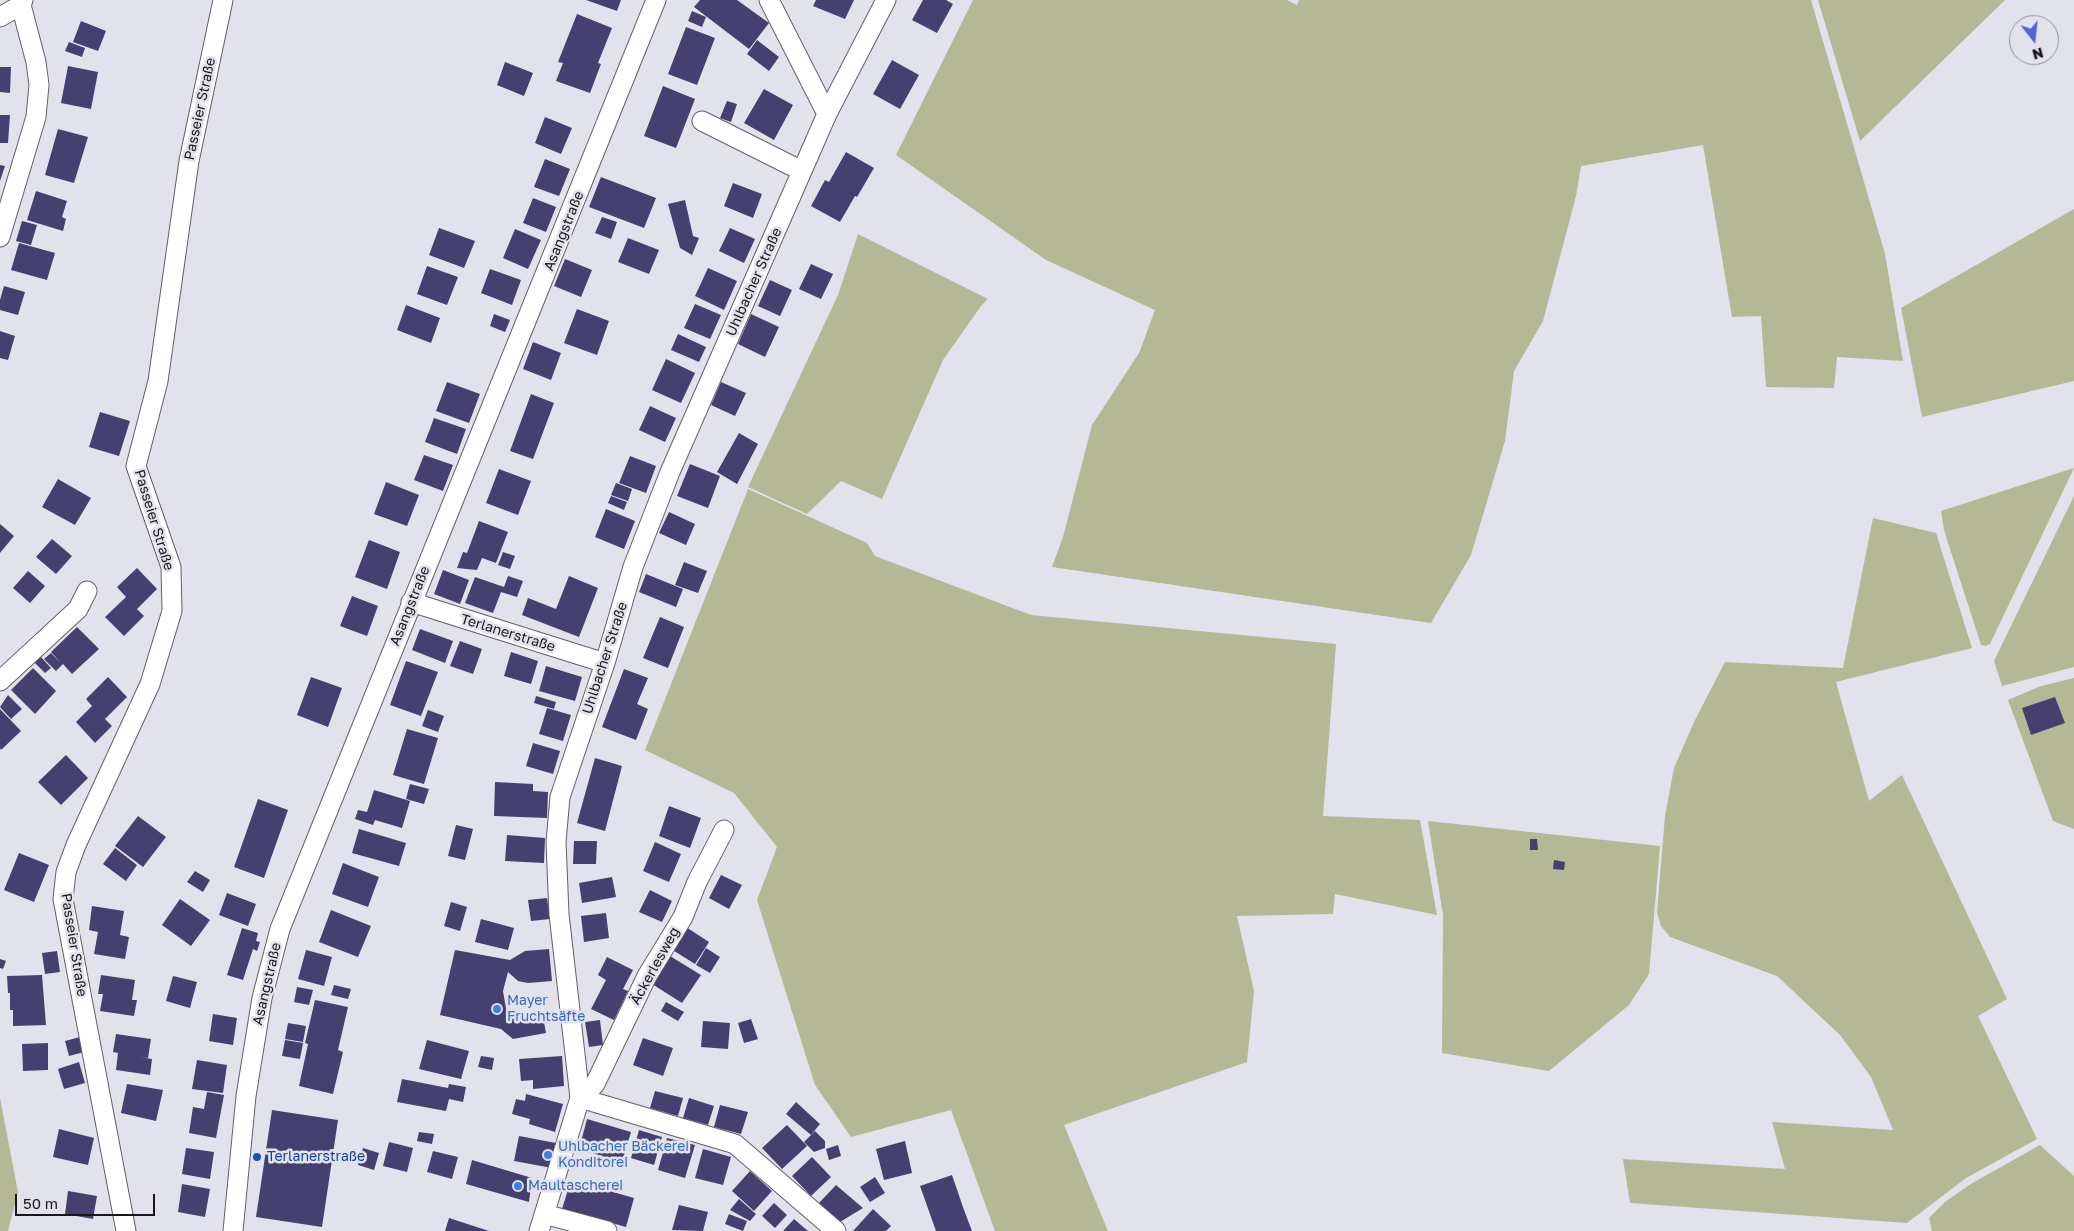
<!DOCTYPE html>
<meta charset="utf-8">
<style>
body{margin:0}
#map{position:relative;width:2074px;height:1231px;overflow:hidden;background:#e2e2ed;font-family:"Golos Text",sans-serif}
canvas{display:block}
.north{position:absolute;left:2009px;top:15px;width:50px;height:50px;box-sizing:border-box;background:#e2e2ed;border:1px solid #919199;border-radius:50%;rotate:164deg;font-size:14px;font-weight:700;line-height:20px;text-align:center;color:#17171b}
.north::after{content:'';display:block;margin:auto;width:18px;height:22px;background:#5561d8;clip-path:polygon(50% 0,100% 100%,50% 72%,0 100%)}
.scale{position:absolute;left:15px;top:1194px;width:140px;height:22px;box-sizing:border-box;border:2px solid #17171b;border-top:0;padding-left:6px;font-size:15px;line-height:18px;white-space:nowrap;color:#17171b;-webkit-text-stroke:4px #e2e2ed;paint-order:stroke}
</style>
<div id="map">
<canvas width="2074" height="1231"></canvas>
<div class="north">N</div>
<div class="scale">50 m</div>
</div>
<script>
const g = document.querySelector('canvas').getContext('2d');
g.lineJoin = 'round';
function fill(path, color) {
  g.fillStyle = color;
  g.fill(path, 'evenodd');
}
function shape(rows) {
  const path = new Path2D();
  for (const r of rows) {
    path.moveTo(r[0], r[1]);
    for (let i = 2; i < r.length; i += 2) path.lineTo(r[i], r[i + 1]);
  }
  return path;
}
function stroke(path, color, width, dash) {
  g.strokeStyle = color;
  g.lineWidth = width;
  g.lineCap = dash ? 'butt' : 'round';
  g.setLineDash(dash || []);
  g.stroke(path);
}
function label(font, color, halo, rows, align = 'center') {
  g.font = font + ' "Golos Text",sans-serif';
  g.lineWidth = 5;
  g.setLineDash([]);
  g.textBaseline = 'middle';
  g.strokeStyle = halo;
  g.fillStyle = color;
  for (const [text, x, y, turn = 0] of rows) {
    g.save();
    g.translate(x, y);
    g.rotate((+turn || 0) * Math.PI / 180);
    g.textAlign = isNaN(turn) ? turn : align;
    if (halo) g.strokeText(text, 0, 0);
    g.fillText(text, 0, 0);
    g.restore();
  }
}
fill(shape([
 [973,0,1287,0,1297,5,1299,0,1811,0,1885,254,1903,361,1837,357,1834,388,1766,387,1761,316,1732,317,1703,145,1581,166,1576,196,1543,321,1514,371,1505,441,1471,555,1431,623,1052,567,1063,537,1092,425,1139,353,1155,310,1046,260,896,155],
 [1818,0,2005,0,1860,141],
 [2074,209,2074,381,1922,417,1901,308],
 [858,234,988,299,981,306,943,360,882,499,841,481,807,514,748,487,838,295],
 [2074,468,1990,644,1985,646,1981,645,1944,530,1941,511],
 [748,489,867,543,875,556,1031,615,1336,644,1323,816,1420,820,1437,915,1335,894,1333,914,1237,916,1254,991,1247,1062,1064,1125,1108,1231,995,1231,951,1110,851,1137,815,1085,757,900,777,847,734,793,645,750],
 [2074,496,2074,667,2002,686,1994,661],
 [1873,518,1936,533,1972,648,1836,682,1869,801,1902,775,2007,999,1978,1016,2037,1139,1966,1178,1907,1223,1630,1203,1623,1159,1785,1169,1772,1122,1893,1130,1871,1077,1840,1035,1777,976,1670,937,1661,926,1657,912,1665,816,1674,768,1694,722,1725,662,1843,668],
 [2074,678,2074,829,2053,821,2008,700,2041,686],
 [1428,821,1660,846,1649,974,1629,1005,1549,1071,1442,1053,1443,915],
 [0,1098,18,1192,8,1231,0,1231],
 [2040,1145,2074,1176,2074,1231,1932,1231,1929,1218,1945,1202,1969,1185]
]), '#b5b895');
fill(shape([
 [586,0,621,0,617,11],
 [700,0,737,0,769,23,749,49,694,7],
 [816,0,854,0,845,19,813,6],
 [923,0,946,0,953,4,937,33,912,20],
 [692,11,706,17,702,27,688,21],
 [577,14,612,28,598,63,601,64,590,93,556,81,563,63,558,62],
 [81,21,106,31,98,51,73,42],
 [686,27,715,38,697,85,668,74],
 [757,40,779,57,769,71,747,54],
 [69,42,85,48,82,57,65,51],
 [892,60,919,75,900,109,873,94],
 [505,62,533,73,524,96,497,85],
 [68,66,98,72,91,109,61,103],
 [0,67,11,67,10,93,0,92],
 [663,86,695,99,676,148,644,136],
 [764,89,793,105,774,140,744,123],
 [727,101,737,104,731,122,720,118],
 [0,115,10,115,8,143,0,143],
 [545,117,572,128,561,154,535,143],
 [58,129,88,137,74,183,45,175],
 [846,152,874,168,857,197,855,196,840,222,811,206,825,180,829,182],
 [545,159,570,169,559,196,534,187],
 [0,165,5,166,0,181],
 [601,177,656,198,644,228,589,207],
 [733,183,762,194,753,218,724,206],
 [36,191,67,201,62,217,66,219,63,231,27,220],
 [533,198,556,207,546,232,523,223],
 [685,200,693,236,699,238,692,255,680,248,668,204],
 [602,217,617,222,611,239,595,233],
 [22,221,37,225,31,245,16,241],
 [439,228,475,241,464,268,429,255],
 [730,228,755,239,744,263,719,251],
 [515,229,541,240,528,269,503,258],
 [628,238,659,250,649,274,618,262],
 [19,243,55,253,47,280,11,270],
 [565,259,592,270,581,297,554,286],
 [811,264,833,274,821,299,799,289],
 [427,266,458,277,447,305,417,294],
 [708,268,737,281,724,310,695,296],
 [490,269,521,280,512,305,481,293],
 [770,280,792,290,780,316,758,306],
 [4,286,25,292,18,315,0,310,0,300],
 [695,304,721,315,710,339,684,328],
 [406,305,440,318,431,343,397,330],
 [577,309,609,321,597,355,564,343],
 [494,314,510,320,505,332,490,326],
 [751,314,779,327,765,357,738,344],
 [0,331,15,336,8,360,0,358],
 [678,334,706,347,699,362,671,350],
 [533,342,561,353,551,380,523,369],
 [666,359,695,373,681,403,652,390],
 [447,382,480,394,469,423,436,411],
 [721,382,746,393,735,416,711,405],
 [531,394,554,403,533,459,510,451],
 [650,406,676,418,665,442,639,430],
 [100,412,130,421,119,456,89,447],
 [434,418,466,429,457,454,425,442],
 [739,433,758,444,737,484,717,472],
 [424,455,453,465,443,491,414,480],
 [630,456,656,466,646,493,619,483],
 [690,464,720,476,708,508,677,496],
 [499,469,531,481,518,515,486,503],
 [58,479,91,498,75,525,42,507],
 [386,482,419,495,407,526,374,514],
 [616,483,632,489,628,501,611,495],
 [611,496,627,502,624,510,608,503],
 [606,509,635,521,624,549,595,537],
 [669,512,695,524,686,545,659,533],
 [479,521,508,532,496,563,482,558,477,570,457,568,463,552,467,553],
 [0,524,14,536,0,553],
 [52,539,72,556,56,574,36,557],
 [369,540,400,552,387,589,355,577],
 [503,552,515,556,510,569,498,565],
 [684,562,707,571,698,593,675,585],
 [137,568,157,589,137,609,144,616,124,636,105,617,126,597,117,587],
 [443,570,469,580,460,604,434,594],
 [28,571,45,586,30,603,13,588],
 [646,574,683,589,676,607,639,592],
 [508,576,523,581,517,597,501,592,493,613,465,603,475,577,504,587],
 [569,576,598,588,579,637,522,615,528,598,556,609],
 [352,596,378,606,367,636,340,626],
 [660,617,684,627,668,668,643,658],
 [77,627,99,649,72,674,63,664,56,671,44,659,51,653,61,663,51,652],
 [420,629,453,641,445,663,412,650],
 [460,641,482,649,473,674,450,666],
 [511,652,538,661,531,684,504,676],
 [40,656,51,668,45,673,34,662],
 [406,661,438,672,421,716,390,705],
 [546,666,582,677,575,701,539,691],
 [33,668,56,691,35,714,11,690],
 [624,669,648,678,637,704,648,709,636,740,602,727],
 [108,677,127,697,105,719,112,726,95,743,76,722,92,706,86,699],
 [311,677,342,688,328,727,297,715],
 [8,695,22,709,11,719,0,707],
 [536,696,556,702,554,709,534,703],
 [2055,697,2065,723,2031,735,2022,708],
 [547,708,571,715,563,741,539,734],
 [0,709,21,731,1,750,0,748],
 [428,710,444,716,438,732,422,726],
 [407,729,438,738,424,784,393,775],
 [533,743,560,751,553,774,526,766],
 [66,755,88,778,61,805,38,782],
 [595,758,622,766,605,831,577,823],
 [495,782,533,784,533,791,548,792,547,818,494,816],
 [410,784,429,789,424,804,406,799],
 [374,790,410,801,402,828,375,820,373,825,355,819,358,810,367,812],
 [258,799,288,810,264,878,234,867],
 [669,806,701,818,690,848,659,836],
 [138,816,166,837,143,867,115,846],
 [456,825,473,829,465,860,448,856],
 [359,829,406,843,399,866,352,853],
 [507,835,545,838,544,863,505,861],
 [1530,839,1537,839,1538,850,1530,850],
 [574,841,597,841,596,864,573,864],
 [655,842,681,854,669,882,643,871],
 [115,848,137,865,126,881,103,864],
 [19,853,49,865,34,902,4,890],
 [1554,860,1565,862,1564,870,1553,869],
 [343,863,379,877,368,907,332,894],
 [195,871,210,880,203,892,187,882],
 [721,875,742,885,729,909,709,898],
 [612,877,616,897,582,903,579,883],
 [650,890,672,901,662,922,639,912],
 [227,893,256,904,248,926,219,915],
 [547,898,550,919,531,921,528,900],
 [180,899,210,920,191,946,162,925],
 [451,902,467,907,460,931,444,926],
 [92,906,124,911,120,935,129,937,125,959,94,954,98,932,89,930],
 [331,910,371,926,358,957,319,942],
 [606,913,609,938,584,942,581,916],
 [481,919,514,928,508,950,475,942],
 [686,927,709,942,695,964,671,949],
 [242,928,258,933,256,941,260,942,257,951,253,949,243,980,227,975],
 [706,948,720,957,710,973,696,965],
 [549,949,552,981,528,983,518,981,508,972,503,991,507,1014,543,1017,546,1033,513,1039,501,1029,440,1015,455,950,510,960,525,951],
 [306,950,332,957,324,986,298,979],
 [57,951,60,972,45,974,42,953],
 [670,956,701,975,682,1003,652,984],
 [607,957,633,970,623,989,628,991,614,1020,591,1009,606,980,598,975],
 [0,959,6,961,3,969,0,968],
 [42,975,46,1025,13,1026,13,1010,10,1010,10,993,8,993,7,976],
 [101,975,135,980,132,1000,137,1000,134,1016,100,1011,103,994,98,994],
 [173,976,197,982,190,1008,166,1001],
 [334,985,351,989,348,999,331,995],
 [297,987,313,990,309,1005,294,1002],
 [315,1000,348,1007,338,1050,343,1052,333,1094,299,1086,308,1044,305,1043],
 [666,1002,684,1012,678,1021,661,1011],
 [213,1014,237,1018,233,1045,209,1041],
 [751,1019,758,1039,744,1043,738,1023],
 [600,1020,603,1045,589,1047,585,1022],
 [703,1021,730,1023,728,1049,701,1047],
 [288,1023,306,1026,303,1042,285,1039],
 [116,1034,151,1039,148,1058,140,1057,152,1059,150,1075,116,1070,118,1053,113,1052],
 [80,1037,84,1052,69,1056,65,1041],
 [643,1038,673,1048,663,1076,633,1065],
 [285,1040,303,1043,300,1059,282,1056],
 [427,1040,469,1051,461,1079,419,1069],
 [48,1043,48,1070,23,1071,22,1044],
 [481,1056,494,1058,492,1070,478,1067],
 [562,1056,564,1086,533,1089,533,1080,521,1081,519,1059],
 [197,1060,227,1065,223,1093,192,1089],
 [79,1062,85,1083,64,1089,58,1069],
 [402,1079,448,1088,449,1084,466,1087,463,1102,449,1099,446,1111,397,1102],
 [127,1084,163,1090,156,1121,121,1113],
 [655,1091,683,1098,678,1116,650,1108],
 [207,1092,224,1095,216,1138,189,1133,193,1107,204,1109],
 [526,1094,563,1104,555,1132,529,1124,530,1119,512,1114,516,1099,525,1101],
 [689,1098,714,1106,708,1125,683,1118],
 [796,1102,820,1124,811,1135,786,1114],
 [720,1105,748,1112,741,1134,714,1127],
 [272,1110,338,1120,322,1227,256,1217],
 [587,1119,631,1132,622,1162,579,1149],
 [787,1125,807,1146,782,1169,762,1148],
 [59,1129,94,1138,88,1165,53,1157],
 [639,1130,662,1137,654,1165,631,1158],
 [815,1131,825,1141,825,1148,814,1152,804,1142],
 [419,1132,434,1134,432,1144,417,1141],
 [519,1136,556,1143,552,1168,514,1161],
 [667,1138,695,1145,685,1178,658,1170],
 [905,1141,912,1173,884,1180,876,1149],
 [389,1142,413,1148,407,1172,383,1166],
 [838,1145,841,1156,829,1160,826,1149],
 [186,1148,214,1152,210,1179,182,1174],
 [363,1148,379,1153,374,1170,358,1165],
 [703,1149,731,1157,723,1185,695,1178],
 [433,1151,458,1157,452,1179,427,1172],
 [812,1157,831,1177,811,1196,792,1176],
 [472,1160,532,1178,529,1202,466,1184],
 [750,1171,772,1191,754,1211,732,1191],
 [952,1175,964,1210,972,1231,936,1231,920,1186],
 [875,1177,885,1193,870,1202,860,1187],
 [571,1180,634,1198,626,1227,562,1209],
 [182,1184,210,1189,205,1217,178,1212],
 [836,1185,863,1208,840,1222,818,1204],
 [68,1191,97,1196,93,1219,65,1214],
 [739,1199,756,1214,750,1221,730,1210],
 [774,1203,787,1215,775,1228,762,1216],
 [679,1205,708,1212,703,1231,672,1230],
 [873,1209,891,1226,886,1231,853,1231],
 [729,1214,747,1221,743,1231,725,1224],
 [449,1218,489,1231,445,1231],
 [794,1219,808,1231,783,1231]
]), '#464070');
const minor = shape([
 [769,0,827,114],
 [0,17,21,5,23,0],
 [702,121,802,171],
 [0,237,36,117,39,85,36,62,21,5],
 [411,602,605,663],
 [0,681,78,609,87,591],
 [580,1098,595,1084,647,976,683,917,697,882,724,830],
 [580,1098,735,1144,836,1231],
 [544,1214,607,1231],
 [126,1231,63,899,66,872,76,845,150,684,172,611,171,567,136,466,158,381,189,161,223,0],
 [233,1231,246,1096,262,998,280,929,656,0],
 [539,1231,580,1098,559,914,556,842,560,797,605,663,633,567,670,472,827,114,886,0]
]);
stroke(minor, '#616069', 21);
stroke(minor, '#fff', 19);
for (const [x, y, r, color] of [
 [497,1009,5,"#3f7fe0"],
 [548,1155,5,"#3f7fe0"],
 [257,1157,5,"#1a4fb4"],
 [518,1186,5,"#3f7fe0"]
]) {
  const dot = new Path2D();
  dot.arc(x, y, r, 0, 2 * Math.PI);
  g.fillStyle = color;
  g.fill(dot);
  stroke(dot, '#e2e2ed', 2);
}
label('14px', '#17171b', '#e2e2ed', [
 ["Passeier Straße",200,109,-78],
 ["Asangstraße",564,231,-68],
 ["Uhlbacher Straße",754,282,-66],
 ["Passeier Straße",154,520,73],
 ["Asangstraße",410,606,-68],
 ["Terlanerstraße",508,633,17],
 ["Uhlbacher Straße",605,658,-72],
 ["Passeier Straße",74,945,81],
 ["Äckerlesweg",655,966,-61],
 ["Asangstraße",267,984,-77]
]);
label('14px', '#366cbe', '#e2e2ed', [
 ["Mayer",507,1001],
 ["Fruchtsäfte",507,1017],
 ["Uhlbacher Bäckerei",558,1147],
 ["Konditorei",558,1163],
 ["Maultascherei",528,1186]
], 'left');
label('14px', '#164399', '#e2e2ed', [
 ["Terlanerstraße",267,1157]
], 'left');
</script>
